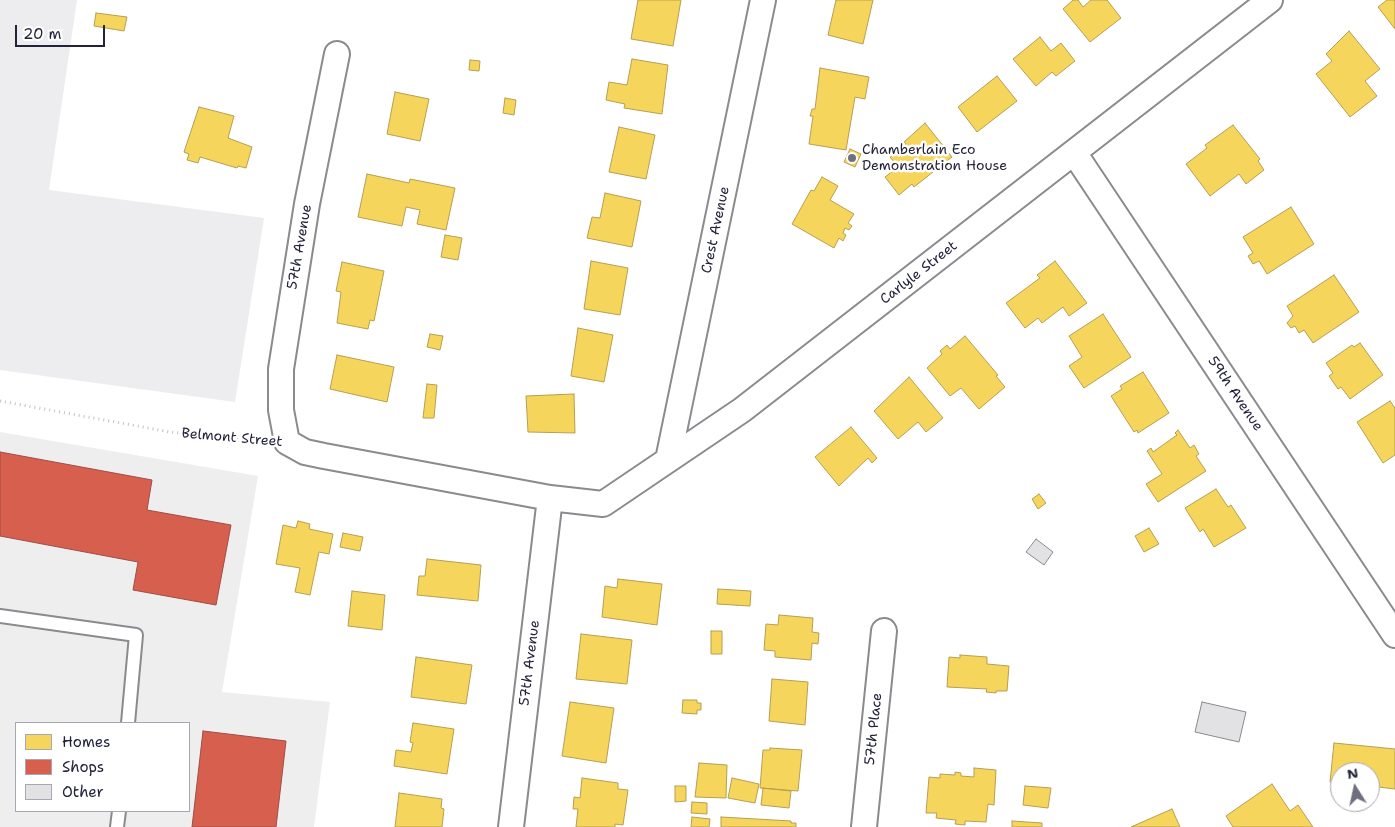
<!DOCTYPE html>
<style>
body{margin:0}
#map{position:relative;width:1395px;height:827px;overflow:hidden;background:#fff;font-family:"Shantell Sans",sans-serif}
canvas{display:block}
.legend{position:absolute;left:15px;top:722px;width:175px;height:90px;box-sizing:border-box;background:#fff;border:1px solid #a7a7b1;margin:0;padding:6px 9px;list-style:none;font-size:15px;color:#22223b}
.legend li{display:flex;align-items:center;gap:10px;height:25px}
.legend b{width:25px;border:1px solid #a7a7b1}
.north{position:absolute;left:1330px;top:762px;width:50px;height:50px;box-sizing:border-box;background:#fff;border:1px solid #a7a7b1;border-radius:50%;rotate:350deg;font-size:14px;font-weight:700;line-height:20px;text-align:center;color:#22223b}
.north::after{content:'';display:block;margin:auto;width:18px;height:22px;background:#6f6f80;clip-path:polygon(50% 0,100% 100%,50% 72%,0 100%)}
.scale{position:absolute;left:15px;top:25px;width:90px;height:22px;box-sizing:border-box;border:2px solid #22223b;border-top:0;padding-left:6px;font-size:15px;line-height:18px;white-space:nowrap;color:#22223b;-webkit-text-stroke:4px #fff;paint-order:stroke}
</style>
<div id="map">
<canvas width="1395" height="827"></canvas>
<ul class="legend">
<li><b style="height:14px;background:#f6d55c"></b>Homes</li>
<li><b style="height:14px;background:#d6604d"></b>Shops</li>
<li><b style="height:14px;background:#e2e2e4"></b>Other</li>
</ul>
<div class="north">N</div>
<div class="scale">20 m</div>
</div>
<script>
const g = document.querySelector('canvas').getContext('2d');
g.lineJoin = 'round';
function fill(path, color) {
  g.fillStyle = color;
  g.fill(path, 'evenodd');
}
function shape(rows) {
  const path = new Path2D();
  for (const r of rows) {
    path.moveTo(r[0], r[1]);
    for (let i = 2; i < r.length; i += 2) path.lineTo(r[i], r[i + 1]);
  }
  return path;
}
function stroke(path, color, width, dash) {
  g.strokeStyle = color;
  g.lineWidth = width;
  g.lineCap = dash ? 'butt' : 'round';
  g.setLineDash(dash || []);
  g.stroke(path);
}
function label(font, color, halo, rows, align = 'center') {
  g.font = font + ' "Shantell Sans",sans-serif';
  g.lineWidth = 5;
  g.setLineDash([]);
  g.textBaseline = 'middle';
  g.strokeStyle = halo;
  g.fillStyle = color;
  for (const [text, x, y, turn = 0] of rows) {
    g.save();
    g.translate(x, y);
    g.rotate((+turn || 0) * Math.PI / 180);
    g.textAlign = isNaN(turn) ? turn : align;
    if (halo) g.strokeText(text, 0, 0);
    g.fillText(text, 0, 0);
    g.restore();
  }
}
fill(shape([
 [0,432,258,476,222,692,330,702,314,827,0,827],
 [16,723,189,723,189,811,16,811]
]), '#eeeeef');
fill(shape([
 [0,0,77,0,49,190,264,218,235,402,0,370]
]), '#ededef');
const homes = shape([
 [638,0,681,0,673,46,631,39,638,0],
 [836,0,873,0,863,44,828,35,836,0],
 [1073,0,1078,0,1083,7,1091,0,1107,0,1121,18,1090,42,1063,9,1073,0],
 [1387,0,1395,0,1395,29,1378,7,1387,0],
 [96,13,127,17,124,31,94,26,96,13],
 [1349,31,1380,69,1365,81,1377,96,1350,117,1316,74,1332,61,1326,54,1349,31],
 [1040,37,1051,51,1061,43,1075,61,1056,76,1052,72,1036,86,1013,59,1040,37],
 [632,59,668,65,662,114,624,108,625,104,606,100,609,82,627,85,632,59],
 [470,60,480,61,479,71,469,70,470,60],
 [820,68,869,77,865,99,855,97,846,150,809,144,813,116,810,116,812,109,815,109,820,68],
 [997,76,1017,101,977,132,958,107,997,76],
 [395,92,429,99,420,141,387,134,395,92],
 [505,98,516,100,514,115,503,113,505,98],
 [199,107,234,116,228,138,252,147,246,168,238,166,237,168,200,157,198,163,187,160,189,154,184,152,199,107],
 [925,123,952,157,914,187,912,184,899,195,885,177,898,167,890,157,906,144,904,142,925,123],
 [1233,125,1260,159,1258,161,1264,170,1246,184,1239,174,1210,196,1186,164,1207,148,1205,145,1233,125],
 [619,127,655,135,646,179,609,172,619,127],
 [850,149,861,154,855,167,844,162,850,149],
 [367,174,409,183,410,179,455,188,446,230,417,224,420,210,406,207,402,226,358,217,367,174],
 [822,177,838,186,830,200,854,214,848,223,852,226,849,230,845,228,843,233,846,235,843,241,839,238,834,248,792,224,811,190,814,191,822,177],
 [605,193,641,201,632,247,587,238,592,217,600,218,605,193],
 [1291,207,1314,244,1267,274,1259,261,1253,264,1248,256,1253,253,1243,237,1291,207],
 [445,235,462,238,458,260,441,257,445,235],
 [591,261,628,268,620,315,584,309,591,261],
 [1055,261,1087,303,1069,316,1063,307,1042,323,1038,318,1025,328,1006,303,1040,278,1037,275,1055,261],
 [342,262,384,271,374,321,370,320,368,329,337,323,341,292,336,291,342,262],
 [1334,275,1359,312,1313,343,1304,330,1299,333,1295,326,1291,328,1287,323,1293,316,1287,306,1334,275],
 [1103,314,1131,357,1084,388,1069,366,1082,357,1069,336,1103,314],
 [578,328,613,335,604,382,571,376,578,328],
 [430,334,443,336,440,350,427,347,430,334],
 [965,336,998,375,996,376,1005,387,979,409,961,388,950,396,927,368,942,354,940,351,947,345,950,349,965,336],
 [1360,343,1383,375,1350,399,1341,387,1338,389,1329,376,1333,373,1326,363,1352,345,1354,347,1360,343],
 [337,355,394,367,387,402,330,389,337,355],
 [1143,372,1169,413,1138,433,1137,430,1134,432,1111,396,1122,389,1120,386,1143,372],
 [909,377,943,418,926,432,918,422,898,439,874,411,909,377],
 [427,384,437,385,434,418,423,418,427,384],
 [574,394,575,433,528,432,526,396,574,394],
 [1390,401,1395,408,1395,455,1383,463,1357,422,1390,401],
 [851,427,877,458,872,463,868,458,839,486,815,457,851,427],
 [1178,430,1190,448,1194,445,1199,454,1196,456,1206,471,1158,502,1146,484,1162,474,1147,451,1151,448,1153,452,1177,435,1175,433,1178,430],
 [1216,489,1228,507,1231,505,1246,528,1214,547,1203,529,1200,532,1185,508,1216,489],
 [1039,494,1046,503,1038,509,1032,499,1039,494],
 [298,521,310,524,309,529,333,534,329,554,319,552,310,595,295,592,300,568,276,564,283,525,296,528,298,521],
 [1149,528,1159,544,1144,552,1135,536,1149,528],
 [343,533,363,537,360,551,340,547,343,533],
 [427,559,481,565,478,601,417,595,419,576,425,576,427,559],
 [618,579,662,584,657,625,602,617,605,586,617,588,618,579],
 [718,589,751,591,750,606,717,604,718,589],
 [352,591,385,595,382,630,348,626,352,591],
 [779,615,813,618,812,632,819,633,818,644,812,643,811,660,775,657,775,651,764,650,766,624,778,625,779,615],
 [711,631,722,631,722,654,711,654,711,631],
 [581,634,632,640,627,684,576,679,581,634],
 [960,655,987,657,987,664,1009,666,1007,691,996,691,996,693,986,692,987,689,947,687,949,657,960,658,960,655],
 [416,657,472,665,466,704,411,697,416,657],
 [772,679,808,682,805,725,769,721,772,679],
 [683,700,697,700,697,703,701,703,701,710,697,710,697,714,682,713,683,700],
 [570,702,614,708,606,763,562,756,570,702],
 [413,723,454,729,447,774,394,766,396,750,411,752,413,743,410,742,413,723],
 [1334,743,1395,749,1395,789,1370,786,1370,772,1340,772,1340,783,1330,782,1334,743],
 [770,748,802,750,798,791,760,788,763,750,770,750,770,748],
 [699,763,727,765,726,798,695,797,699,763],
 [974,768,996,770,994,805,988,804,986,822,965,821,965,825,955,824,956,820,936,818,937,813,926,813,929,777,940,778,940,774,955,775,955,772,961,773,961,776,974,777,974,768],
 [582,778,618,783,618,789,628,790,623,825,615,824,615,827,576,827,578,809,573,809,574,797,580,798,582,778],
 [732,778,759,784,755,803,728,798,732,778],
 [1272,784,1290,811,1298,805,1313,827,1233,827,1226,816,1272,784],
 [675,786,686,786,686,801,675,802,675,786],
 [1025,786,1051,788,1048,808,1023,805,1025,786],
 [763,788,791,791,789,808,761,805,763,788],
 [399,793,442,799,441,808,444,809,442,827,395,827,399,793],
 [692,802,707,803,707,814,691,813,692,802],
 [1172,809,1180,827,1131,827,1172,809],
 [692,817,710,819,709,827,691,827,692,817],
 [721,817,791,821,791,823,796,823,796,827,721,827,721,817],
 [1012,821,1042,823,1042,827,1012,827,1012,821]
]);
fill(homes, '#f6d55c');
stroke(homes, '#b69f52', 1);
const shops = shape([
 [0,452,152,480,147,510,231,525,216,605,133,590,138,562,0,536,0,452],
 [203,731,286,741,276,827,192,827,203,731]
]);
fill(shops, '#d6604d');
stroke(shops, '#a04d48', 1);
const building = shape([
 [1036,539,1053,552,1044,565,1026,552,1036,539],
 [1202,702,1246,712,1239,742,1195,732,1202,702]
]);
fill(building, '#e2e2e4');
stroke(building, '#8a8a8f', 1);
const lane = shape([
 [0,616,136,635,128,723],
 [117,827,119,811]
]);
const street = shape([
 [337,54,307,204,281,369,281,410,287,442,305,452,324,456,550,498,603,504,742,410,1270,0],
 [1075,154,1395,635],
 [668,460,763,0],
 [511,827,550,498],
 [864,827,884,631]
]);
stroke(lane, '#8a8a8f', 16);
stroke(street, '#8a8a8f', 28);
stroke(shape([
 [0,401,170,432,259,440]
]), '#c2c2c4', 3, [1, 4]);
stroke(lane, '#fff', 12);
stroke(street, '#fff', 24);
for (const [x, y, r, color] of [
 [852,158,5,"#6f6f80"]
]) {
  const dot = new Path2D();
  dot.arc(x, y, r, 0, 2 * Math.PI);
  g.fillStyle = color;
  g.fill(dot);
  stroke(dot, '#fff', 2);
}
label('14px', '#22223b', '#fff', [
 ["Chamberlain Eco",862,150],
 ["Demonstration House",862,166]
], 'left');
label('14px', '#22223b', '#fff', [
 ["Crest Avenue",716,230,-78],
 ["57th Avenue",300,247,-80],
 ["Carlyle Street",919,273,-38],
 ["59th Avenue",1235,394,56],
 ["Belmont Street",232,438,5],
 ["57th Avenue",530,663,-83],
 ["57th Place",874,729,-84]
]);
</script>
